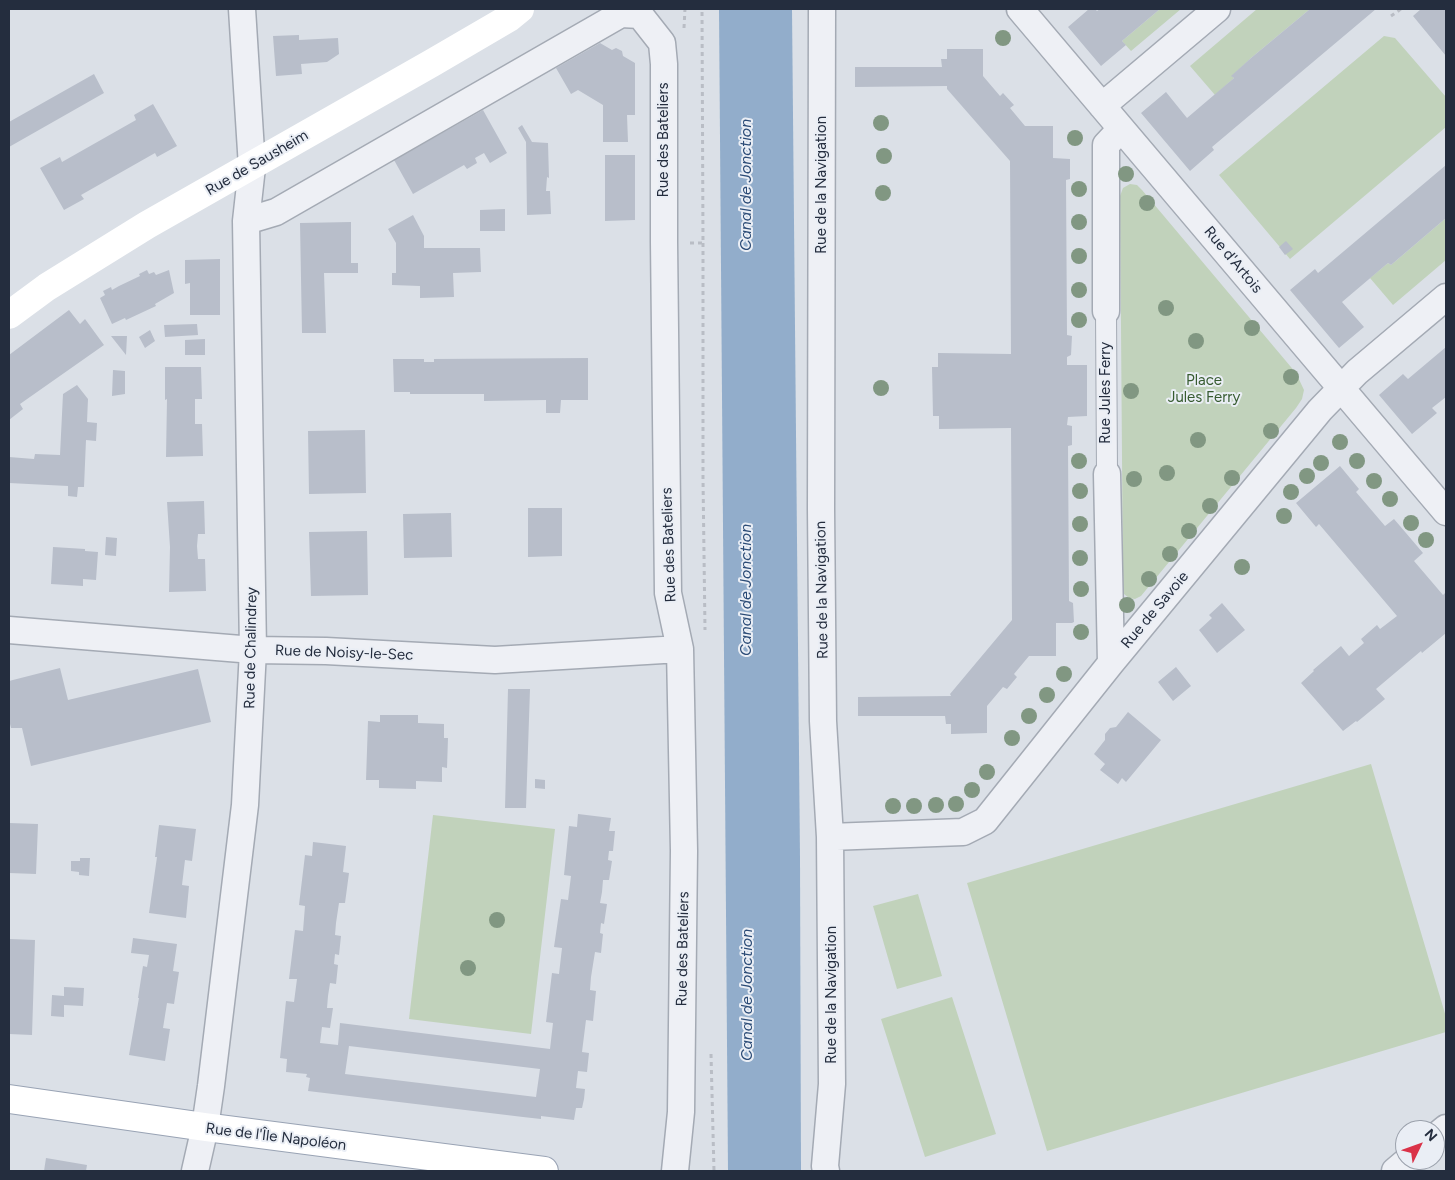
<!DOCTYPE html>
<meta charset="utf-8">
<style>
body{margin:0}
#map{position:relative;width:1455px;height:1180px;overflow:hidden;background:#dbe0e7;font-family:Figtree,sans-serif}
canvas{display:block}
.frame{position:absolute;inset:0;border:10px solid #242d3e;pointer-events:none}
.north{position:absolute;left:1395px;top:1120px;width:50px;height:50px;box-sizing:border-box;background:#eaeef5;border:1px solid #9ba1ac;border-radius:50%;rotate:48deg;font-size:14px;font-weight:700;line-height:20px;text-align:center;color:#242d3e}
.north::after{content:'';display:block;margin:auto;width:18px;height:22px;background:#da3248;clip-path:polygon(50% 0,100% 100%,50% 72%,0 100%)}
</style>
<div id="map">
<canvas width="1455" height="1180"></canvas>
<div class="frame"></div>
<div class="north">N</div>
</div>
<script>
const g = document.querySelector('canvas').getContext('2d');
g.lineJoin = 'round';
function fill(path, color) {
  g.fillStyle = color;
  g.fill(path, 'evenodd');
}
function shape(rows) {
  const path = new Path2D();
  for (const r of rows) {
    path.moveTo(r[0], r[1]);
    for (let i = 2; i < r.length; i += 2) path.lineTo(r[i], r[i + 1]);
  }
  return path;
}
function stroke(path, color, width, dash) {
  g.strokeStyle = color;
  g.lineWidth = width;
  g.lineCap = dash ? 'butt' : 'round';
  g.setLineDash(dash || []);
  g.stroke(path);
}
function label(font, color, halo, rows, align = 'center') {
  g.font = font + ' Figtree,sans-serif';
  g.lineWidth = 4;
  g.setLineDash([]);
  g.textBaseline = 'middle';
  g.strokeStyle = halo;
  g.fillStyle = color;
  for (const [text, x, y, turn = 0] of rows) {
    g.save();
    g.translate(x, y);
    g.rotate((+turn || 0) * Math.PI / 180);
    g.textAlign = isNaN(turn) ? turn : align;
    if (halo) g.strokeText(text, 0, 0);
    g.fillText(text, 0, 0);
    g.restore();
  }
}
fill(shape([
 [1160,9,1181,9,1131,51,1122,41],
 [1257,9,1310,9,1251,58,1232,76,1234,78,1215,95,1190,66],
 [1384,36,1395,38,1446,97,1446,127,1290,259,1219,175],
 [1130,184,1137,185,1142,190,1296,373,1304,390,1302,399,1296,408,1141,596,1135,599,1129,598,1124,594,1123,588,1120,196,1123,188],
 [1446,218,1446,260,1393,305,1370,278,1388,263,1391,265],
 [1371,764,1446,1017,1446,1032,1047,1151,967,883],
 [433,815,555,829,531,1034,409,1019],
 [918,894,942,976,897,989,873,906],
 [952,997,996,1134,925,1157,881,1019]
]), '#c1d2bb');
fill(shape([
 [719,9,792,9,800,858,801,1171,728,1171]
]), '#92adcb');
fill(shape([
 [1089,9,1095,9,1097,11,1100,9,1160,9,1122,41,1126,45,1101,66,1068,27],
 [1310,9,1376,9,1212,147,1214,150,1190,171,1141,113,1166,92,1187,118,1234,78,1231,76,1251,58],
 [1421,9,1446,9,1446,56,1413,16],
 [299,35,299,40,338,38,339,54,327,62,301,64,302,74,276,76,273,36],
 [600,43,612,50,616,48,622,51,623,56,635,63,635,115,627,115,628,142,603,142,603,105,578,90,571,94,556,68],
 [947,49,983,49,983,76,1000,96,1003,93,1014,105,1010,108,1025,126,1053,126,1053,158,1070,159,1070,179,1066,180,1067,335,1072,336,1071,355,1067,357,1067,365,1087,365,1087,416,1068,417,1067,425,1072,426,1072,445,1068,446,1069,601,1073,603,1074,622,1072,623,1056,623,1056,656,1029,656,1014,674,1017,677,1007,689,1003,687,987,706,987,733,951,734,951,724,946,724,945,716,858,716,858,697,951,696,950,694,1012,620,1011,428,939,429,939,416,933,416,932,367,938,367,938,353,1011,354,1010,161,947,89,947,86,855,87,855,67,942,67,941,59,947,59],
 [94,74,104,93,9,147,9,122],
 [153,104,177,146,157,157,155,153,81,195,84,199,64,210,40,168,60,157,62,162,136,120,134,115],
 [483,110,507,153,490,163,484,153,475,158,477,163,467,169,464,165,413,194,394,160],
 [522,125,532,142,548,143,549,178,547,177,546,191,550,191,551,214,527,215,526,142,518,128],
 [605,155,635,155,635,220,605,221],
 [1446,165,1446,218,1391,265,1388,263,1342,302,1364,327,1339,348,1290,290,1315,269,1318,273],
 [505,209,505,231,480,231,480,210],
 [413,215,424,236,424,248,480,248,481,272,453,273,454,297,420,298,420,286,392,285,392,273,396,273,396,243,388,229],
 [351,222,351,263,358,263,358,273,324,273,326,333,302,333,300,223],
 [1286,241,1293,249,1285,255,1279,247],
 [220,259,220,315,190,315,190,283,185,284,185,260],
 [147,270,149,274,154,272,156,275,169,270,174,293,155,304,156,306,126,320,125,318,112,324,100,298,105,295,103,291,111,287,112,290,119,286,140,276,139,274],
 [69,310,80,324,85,319,104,345,20,404,23,409,9,420,9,355],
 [197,324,198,335,165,337,164,325],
 [150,330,155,341,145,348,139,337],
 [111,336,127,336,126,355],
 [205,339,205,355,185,355,185,340],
 [1446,347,1446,397,1432,408,1437,413,1412,434,1379,395,1403,374,1408,379],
 [588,358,588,400,561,400,560,413,546,413,546,400,484,401,484,394,410,394,410,392,394,392,393,359,424,359,424,362,434,362,434,359],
 [165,367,201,367,202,399,195,399,195,424,202,424,203,456,166,457,167,399,165,400],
 [113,370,125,371,125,394,112,396],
 [77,385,88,399,87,422,97,423,96,441,86,440,84,487,78,487,77,497,68,496,68,486,9,483,9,457,34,459,35,454,60,455,63,394],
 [365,430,366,493,309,494,308,431],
 [1340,466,1359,489,1356,492,1385,526,1394,519,1400,526,1423,553,1414,561,1443,595,1446,592,1446,633,1422,653,1421,651,1376,689,1385,699,1357,722,1356,721,1343,731,1301,683,1314,671,1313,670,1341,646,1349,656,1364,643,1361,639,1377,625,1380,629,1397,616,1319,524,1316,527,1296,503],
 [204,501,205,534,198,534,197,546,198,559,205,559,206,591,169,592,170,547,167,502],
 [528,508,562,508,562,556,528,557],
 [451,513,452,557,404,558,403,514],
 [367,531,368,595,311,596,309,532],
 [106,537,117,538,116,556,105,555],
 [53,547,85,549,85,551,98,552,96,580,83,579,83,586,51,584],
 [1222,603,1245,630,1217,653,1199,630,1212,618,1209,615],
 [1176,667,1191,686,1173,701,1158,682],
 [60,668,68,700,198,669,211,722,31,766,22,728,11,728,9,720,9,681],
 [508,689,530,689,526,808,505,808],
 [1128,712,1161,740,1126,782,1122,778,1118,784,1100,770,1105,764,1094,754,1105,740,1105,734,1110,728,1116,727],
 [380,715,418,715,418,723,444,724,444,738,448,738,447,768,442,767,442,782,416,781,416,789,379,788,379,780,366,780,368,721,380,722],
 [535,779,545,780,545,789,535,788],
 [578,814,611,818,609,831,615,831,613,851,609,851,608,860,612,861,609,880,603,880,602,892,600,903,607,904,604,924,601,923,600,933,603,934,601,953,595,952,591,977,590,990,596,991,593,1021,586,1020,582,1052,589,1053,587,1072,578,1071,576,1088,585,1089,584,1099,582,1108,576,1108,574,1120,541,1116,541,1119,523,1117,308,1091,310,1078,306,1077,307,1074,286,1072,287,1059,280,1058,283,1030,286,1001,294,1002,297,979,289,979,295,930,303,931,305,906,299,905,305,855,312,856,313,842,346,846,343,872,349,873,345,903,339,903,336,923,335,935,341,936,339,955,335,954,334,964,338,965,336,984,330,983,328,996,327,1008,333,1008,330,1028,322,1027,320,1043,338,1045,340,1023,550,1049,553,1023,546,1022,552,973,559,974,562,948,554,947,561,899,568,900,571,876,564,875,569,826,577,827],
 [349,1046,540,1069,536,1097,345,1074],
 [9,823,38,824,36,874,9,873],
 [159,825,196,829,192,861,185,860,182,885,189,886,186,918,149,913,157,857,155,857],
 [80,858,90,858,89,876,79,875,79,872,71,871,71,861,80,861],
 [133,938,177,944,173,971,179,972,174,1004,167,1003,163,1028,170,1029,165,1061,129,1055,139,998,138,998,143,966,147,967,149,955,131,953],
 [9,939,35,940,32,1035,9,1034],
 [64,987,84,988,83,1006,64,1005,64,1017,51,1016,52,995,64,996],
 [46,1158,87,1165,86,1171,44,1171]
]), '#b8beca');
const pedestrian = shape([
 [1106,311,1107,474]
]);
const minor = shape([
 [822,9,821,509,823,721,830,837,832,1084,825,1166,826,1171],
 [1020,9,1446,512],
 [1102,106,1217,9],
 [246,221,276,212,621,14,640,15,662,43,664,64,664,242,668,593,680,649,684,851,681,1112,675,1171],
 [1106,311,1106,145,1121,129],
 [1107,474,1111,663],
 [9,630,253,650,326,651,495,660,680,649],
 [830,837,963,832,985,821,1111,663,1320,410,1357,372,1446,297],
 [1435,1137,1446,1128],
 [195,1171,205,1127,211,1086,245,805,253,650,246,221,252,167,242,9],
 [1395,1171,1408,1160]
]);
const primary = shape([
 [9,1099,205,1127,544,1171]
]);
stroke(pedestrian, '#a4aab4', 22);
stroke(minor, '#a4aab4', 29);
stroke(primary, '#99a3b4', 30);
stroke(shape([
 [1391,16,1401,9],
 [684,28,685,9],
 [690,243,703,243,702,9],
 [703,243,703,478,705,630],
 [711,1054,714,1171]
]), '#b9bdc5', 3, [4, 4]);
stroke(pedestrian, '#eef0f5', 20);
stroke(minor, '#eef0f5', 26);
stroke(shape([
 [9,315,47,287,147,225,432,63,509,18,520,9]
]), '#fff', 28);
stroke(primary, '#fff', 28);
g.fillStyle = '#819782';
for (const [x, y] of [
 [1003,38],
 [881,123],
 [1075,138],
 [884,156],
 [1126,174],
 [1079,189],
 [883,193],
 [1147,203],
 [1079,222],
 [1079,256],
 [1079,290],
 [1166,308],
 [1079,320],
 [1252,328],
 [1196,341],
 [1291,377],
 [881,388],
 [1131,391],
 [1271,431],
 [1198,440],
 [1340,442],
 [1079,461],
 [1357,461],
 [1321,463],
 [1167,473],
 [1307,476],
 [1232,478],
 [1134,479],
 [1374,481],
 [1080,491],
 [1291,492],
 [1390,499],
 [1210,506],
 [1284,516],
 [1411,523],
 [1080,524],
 [1189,531],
 [1426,540],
 [1170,554],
 [1080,558],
 [1242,567],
 [1149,579],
 [1081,589],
 [1127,605],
 [1081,632],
 [1064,674],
 [1047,695],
 [1029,716],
 [1012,738],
 [987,772],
 [972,790],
 [956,804],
 [936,805],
 [893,806],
 [914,806],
 [497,920],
 [468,968]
]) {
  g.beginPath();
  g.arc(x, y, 8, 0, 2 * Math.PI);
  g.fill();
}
label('15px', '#242d3e', '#eaeef5', [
 ["Rue des Bateliers",664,140,-90],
 ["Rue de Sausheim",257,163,-30],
 ["Rue de la Navigation",822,185,-90],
 ["Rue d'Artois",1233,260,50],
 ["Rue Jules Ferry",1106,393,-90],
 ["Rue des Bateliers",669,545,-92],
 ["Rue de la Navigation",822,590,-91],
 ["Rue de Savoie",1155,610,-50],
 ["Rue de Chalindrey",251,648,-89],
 ["Rue de Noisy-le-Sec",344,653,2],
 ["Rue des Bateliers",683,949,-89],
 ["Rue de la Navigation",832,995,-90],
 ["Rue de l'Île Napoléon",276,1137,7]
]);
label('15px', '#375b30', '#eaeef5', [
 ["Place",1204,381],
 ["Jules Ferry",1204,398]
]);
label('italic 16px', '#2b4b76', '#eaeef5', [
 ["Canal de Jonction",746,185,-90],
 ["Canal de Jonction",746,590,-90],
 ["Canal de Jonction",747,995,-90]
]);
</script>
